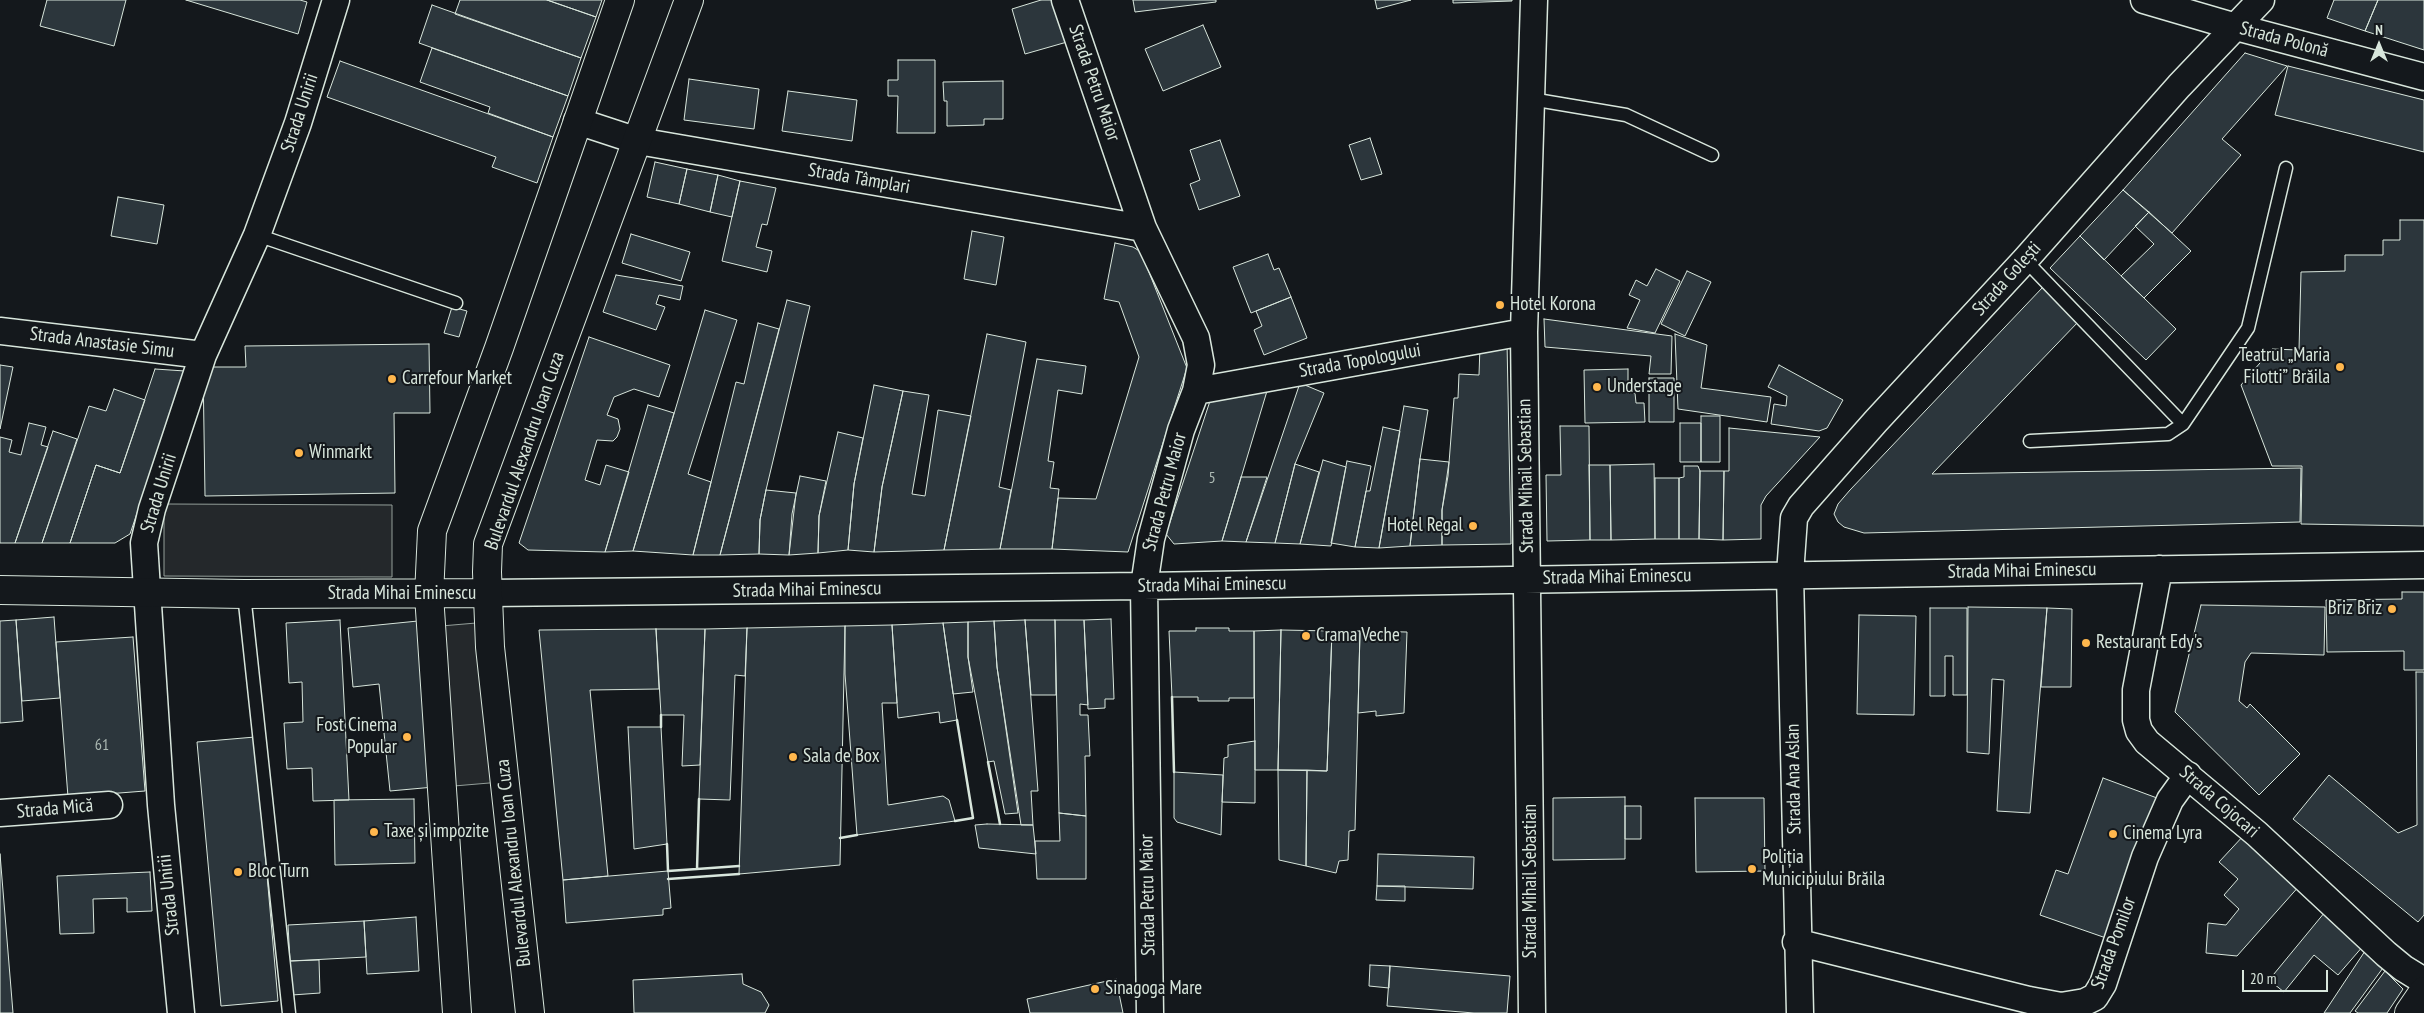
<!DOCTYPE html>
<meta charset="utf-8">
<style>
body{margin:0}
#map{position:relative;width:2424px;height:1013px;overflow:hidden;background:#14181c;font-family:"PT Sans Narrow",sans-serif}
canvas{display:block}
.north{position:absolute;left:2354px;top:20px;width:50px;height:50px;-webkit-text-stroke:4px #14181c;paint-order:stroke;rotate:0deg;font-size:14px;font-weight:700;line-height:20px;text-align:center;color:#d8e6dc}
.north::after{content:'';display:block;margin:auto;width:18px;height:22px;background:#d8e6dc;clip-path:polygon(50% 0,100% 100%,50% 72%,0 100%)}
.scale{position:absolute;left:2242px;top:970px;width:86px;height:22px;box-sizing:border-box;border:2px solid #d8e6dc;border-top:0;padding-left:6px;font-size:15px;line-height:18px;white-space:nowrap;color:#d8e6dc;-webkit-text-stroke:4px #14181c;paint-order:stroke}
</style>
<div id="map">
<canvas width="2424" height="1013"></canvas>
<div class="north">N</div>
<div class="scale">20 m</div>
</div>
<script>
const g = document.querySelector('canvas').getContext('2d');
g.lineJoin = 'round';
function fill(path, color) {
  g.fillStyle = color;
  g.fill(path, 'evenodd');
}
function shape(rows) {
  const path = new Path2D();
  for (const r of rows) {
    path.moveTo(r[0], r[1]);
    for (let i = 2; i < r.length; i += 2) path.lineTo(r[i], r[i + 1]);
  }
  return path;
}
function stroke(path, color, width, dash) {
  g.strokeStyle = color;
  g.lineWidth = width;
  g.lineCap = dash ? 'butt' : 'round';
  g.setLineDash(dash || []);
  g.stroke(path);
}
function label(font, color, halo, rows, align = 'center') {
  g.font = font + ' "PT Sans Narrow",sans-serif';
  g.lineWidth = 4;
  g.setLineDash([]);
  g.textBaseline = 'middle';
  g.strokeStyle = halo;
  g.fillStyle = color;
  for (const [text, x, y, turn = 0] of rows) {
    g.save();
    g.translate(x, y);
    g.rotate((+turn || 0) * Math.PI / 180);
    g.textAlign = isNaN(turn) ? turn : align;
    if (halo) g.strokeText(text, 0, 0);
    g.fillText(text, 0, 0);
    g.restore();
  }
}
const parking = shape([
 [164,504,392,505,392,577,164,576,164,504],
 [488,622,501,782,454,786,441,626,488,622]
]);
fill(parking, '#24282b');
stroke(parking, '#939e99', 1);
const building = shape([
 [47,0,126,0,114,46,40,26,47,0],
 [186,0,300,0,307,2,298,34,186,0],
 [460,0,547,0,596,17,581,58,455,14,460,0],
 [547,0,602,0,596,17,547,0],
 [1041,0,1062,0,1074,40,1025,54,1012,9,1041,0],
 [1133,0,1216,0,1216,2,1135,12,1133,0],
 [1375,0,1411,0,1377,9,1375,0],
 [1453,0,1512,0,1512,1,1453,3,1453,0],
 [2334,0,2378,0,2365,31,2327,18,2334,0],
 [2378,0,2424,0,2424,50,2365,31,2378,0],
 [432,5,581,58,568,96,419,43,432,5],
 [1203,25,1221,67,1163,91,1145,49,1203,25],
 [432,48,568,96,553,137,488,113,490,107,420,82,432,48],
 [2245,53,2287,66,2222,139,2241,155,2172,233,2123,190,2245,53],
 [898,60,935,60,935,133,897,133,898,96,888,96,888,80,898,80,898,60],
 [340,61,553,137,537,183,492,167,496,157,327,97,340,61],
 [2288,66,2424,100,2424,152,2275,115,2288,66],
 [689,79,759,89,754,129,684,120,689,79],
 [1003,81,1003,119,984,119,984,125,947,126,947,101,944,101,943,82,1003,81],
 [788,91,857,100,852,141,782,131,788,91],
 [1370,138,1382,174,1361,180,1349,145,1370,138],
 [1220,140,1240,196,1199,210,1190,184,1200,180,1190,150,1220,140],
 [655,162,687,169,679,204,647,197,655,162],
 [687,169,718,175,710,212,679,204,687,169],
 [718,175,740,181,732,217,710,212,718,175],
 [740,181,776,188,767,225,762,224,756,247,772,251,767,272,722,261,740,181],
 [2123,190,2149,212,2104,260,2080,236,2123,190],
 [118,197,164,205,157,244,111,236,118,197],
 [2149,212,2191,251,2144,298,2121,276,2154,244,2135,226,2149,212],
 [2400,220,2424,220,2424,526,2301,524,2302,466,2272,466,2241,385,2272,349,2299,350,2301,272,2345,271,2345,255,2383,255,2383,240,2400,240,2400,220],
 [972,231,1004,237,996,285,964,279,972,231],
 [631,234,690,252,681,281,622,263,631,234],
 [2080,236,2176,329,2146,360,2050,268,2080,236],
 [1115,243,1133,247,1141,252,1187,368,1128,552,1052,549,1058,498,1096,499,1139,357,1119,302,1104,299,1115,243],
 [1268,254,1274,270,1279,268,1291,297,1251,313,1233,267,1268,254],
 [1656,269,1680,281,1655,333,1627,328,1640,300,1629,295,1636,280,1647,286,1656,269],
 [1687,271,1711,282,1685,336,1661,324,1687,271],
 [616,275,683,286,680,300,659,295,656,304,665,307,656,330,603,312,616,275],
 [2043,287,2079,321,1932,474,2301,468,2300,522,1864,533,1844,527,1838,522,1834,514,1838,504,1850,490,2043,287],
 [1291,297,1307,338,1264,355,1254,330,1262,326,1256,311,1291,297],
 [787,300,810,306,766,490,760,520,759,554,720,555,787,300],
 [452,307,467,311,459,337,444,333,452,307],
 [705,310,737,320,688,474,711,482,693,555,633,551,705,310],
 [1544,319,1672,336,1671,374,1649,374,1651,356,1545,347,1544,319],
 [758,323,779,329,720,555,693,555,736,382,744,384,758,323],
 [987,334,1026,342,999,487,1011,490,1000,549,944,550,987,334],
 [1675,334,1707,345,1701,388,1771,397,1767,422,1678,409,1675,334],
 [589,337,670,365,659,397,634,389,614,397,607,415,618,419,620,429,617,437,613,441,597,440,585,480,600,485,606,465,629,472,605,552,528,550,519,543,589,337],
 [1507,342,1511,544,1442,545,1442,510,1448,476,1454,398,1458,398,1459,374,1479,375,1480,346,1507,342],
 [429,344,430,413,394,413,395,493,205,496,203,367,246,367,245,346,429,344],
 [1037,359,1086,366,1082,394,1058,390,1048,461,1054,462,1050,488,1059,489,1052,549,1000,549,1037,359],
 [0,365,13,367,0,429,0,365],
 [1779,365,1843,400,1827,428,1819,431,1771,424,1774,404,1786,406,1787,396,1768,387,1779,365],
 [155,369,185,371,130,534,115,543,70,543,96,465,120,473,155,369],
 [1628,369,1628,393,1635,393,1636,403,1644,403,1645,422,1585,423,1584,370,1628,369],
 [1649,378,1674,378,1674,422,1649,422,1649,378],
 [1300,383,1324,393,1295,464,1275,543,1246,542,1300,383],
 [874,385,903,391,882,487,874,552,848,550,854,484,874,385],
 [114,389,145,400,120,473,96,465,70,543,42,543,89,406,106,411,114,389],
 [903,391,929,395,912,494,925,496,938,410,971,416,944,550,874,552,882,487,903,391],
 [1267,391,1222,541,1174,544,1166,534,1211,398,1267,391],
 [648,405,674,413,633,551,605,552,648,405],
 [1404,406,1428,410,1420,459,1410,546,1379,548,1404,406],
 [1701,416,1720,416,1720,462,1701,462,1701,416],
 [29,423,46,427,41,445,48,447,15,543,0,543,0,437,12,440,9,452,21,455,29,423],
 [1680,423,1701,423,1701,462,1680,462,1680,423],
 [1560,426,1589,426,1590,540,1547,541,1546,475,1561,475,1560,426],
 [1383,427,1400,431,1379,548,1355,547,1366,491,1370,491,1383,427],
 [1729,428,1820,437,1766,496,1761,505,1761,539,1723,540,1724,471,1729,471,1729,428],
 [53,431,77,439,42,543,15,543,53,431],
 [838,432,863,438,854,484,848,550,818,553,819,516,838,432],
 [1420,459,1449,462,1442,510,1442,545,1410,546,1420,459],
 [1323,460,1346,467,1331,546,1300,544,1323,460],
 [1347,461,1371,466,1355,547,1331,543,1347,461],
 [1295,464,1319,472,1300,544,1275,543,1295,464],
 [1654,464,1655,539,1611,540,1610,465,1654,464],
 [1589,465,1610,465,1611,540,1590,540,1589,465],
 [1684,466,1698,466,1700,471,1699,539,1679,539,1679,478,1684,477,1684,466],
 [1700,471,1724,471,1723,540,1699,539,1700,471],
 [800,476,826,481,819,516,818,553,789,555,792,514,800,476],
 [1241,477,1267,477,1246,542,1222,541,1241,477],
 [1655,478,1679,478,1679,539,1655,539,1655,478],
 [766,490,796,493,789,555,759,554,760,520,766,490],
 [2402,592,2424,592,2424,670,2404,670,2404,651,2327,652,2326,600,2402,599,2402,592],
 [2201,605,2325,607,2324,655,2251,653,2245,662,2239,701,2247,708,2250,704,2300,754,2259,795,2175,712,2201,605],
 [1968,607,2047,608,2030,813,1997,811,2004,680,1992,679,1989,754,1967,752,1968,607],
 [1930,608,1967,608,1967,695,1953,695,1953,656,1945,656,1945,696,1930,696,1930,608],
 [2047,608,2072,609,2071,687,2041,687,2047,608],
 [1859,615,1916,616,1914,715,1857,714,1859,615],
 [54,617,60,698,22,701,16,620,54,617],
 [1111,619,1114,699,1105,699,1105,708,1088,709,1084,620,1111,619],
 [16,620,23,721,0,723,0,621,16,620],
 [340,620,349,800,313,801,312,768,287,769,284,723,303,722,302,682,289,683,286,623,340,620],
 [1025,620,1038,791,1031,791,1033,825,1021,825,997,667,994,621,1025,620],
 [1025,620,1055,620,1056,695,1031,695,1025,620],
 [1055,620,1084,620,1088,705,1080,704,1080,715,1088,715,1090,756,1085,756,1086,816,1059,813,1055,620],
 [418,621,434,787,390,791,379,684,353,687,348,628,418,621],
 [994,621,997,667,1018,813,1005,814,994,761,988,762,968,657,968,622,994,621],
 [968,622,968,657,973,692,953,694,943,623,968,622],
 [943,623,957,720,940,723,939,712,898,718,892,625,943,623],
 [892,625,897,703,882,703,888,805,943,796,949,800,955,821,857,835,845,674,845,626,892,625],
 [845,626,840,865,739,874,747,628,845,626],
 [747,628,745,676,735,675,730,800,699,799,705,629,747,628],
 [1196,628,1229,628,1229,631,1254,631,1254,698,1229,698,1229,701,1198,701,1198,697,1172,697,1169,631,1196,631,1196,628],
 [656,629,659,689,590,690,608,876,563,880,539,630,656,629],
 [656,629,705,629,700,765,682,766,684,715,661,715,656,629],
 [1281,630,1278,770,1255,770,1254,631,1281,630],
 [1281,630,1332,631,1327,771,1278,770,1281,630],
 [1332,631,1360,631,1355,830,1349,831,1348,860,1339,861,1336,873,1306,866,1307,770,1327,771,1332,631],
 [1360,631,1407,632,1404,713,1376,716,1376,711,1358,713,1360,631],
 [133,637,145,791,68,797,56,642,133,637],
 [2416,672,2424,672,2424,915,2418,922,2293,819,2329,775,2398,833,2417,825,2416,672],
 [628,727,661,727,667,844,634,849,628,727],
 [255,737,278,1001,221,1006,197,742,255,737],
 [1255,741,1255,803,1222,802,1224,758,1228,757,1228,745,1255,741],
 [1278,770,1307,770,1306,866,1279,860,1278,770],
 [1174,772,1223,775,1221,835,1177,822,1174,818,1174,772],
 [2103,778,2157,798,2106,938,2040,915,2056,870,2068,874,2103,778],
 [1625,797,1625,859,1553,860,1553,798,1625,797],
 [1695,798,1764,798,1765,871,1696,872,1695,798],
 [414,799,415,863,335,865,334,800,414,799],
 [1625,806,1641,806,1641,839,1625,839,1625,806],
 [1059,813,1086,816,1086,879,1037,879,1035,841,1060,841,1059,813],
 [987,824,1033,825,1036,854,979,848,975,825,987,824],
 [2245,834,2301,884,2237,956,2206,953,2208,923,2226,925,2239,909,2224,895,2238,879,2219,862,2245,834],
 [0,854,13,1013,0,1013,0,854],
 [1378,854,1474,857,1473,889,1377,886,1378,854],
 [668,871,671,908,663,909,663,915,566,923,563,880,668,871],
 [150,872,152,911,127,912,127,898,93,899,94,933,60,934,57,876,150,872],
 [1377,886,1405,886,1405,901,1376,900,1377,886],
 [2325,912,2364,945,2338,975,2314,955,2284,992,2269,980,2325,912],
 [416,917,419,971,367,974,364,921,416,917],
 [364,921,366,957,290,961,288,925,364,921],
 [2369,945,2388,961,2350,1013,2324,1013,2369,945],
 [319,960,320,993,292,995,290,961,319,960],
 [1370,965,1390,966,1389,988,1369,986,1370,965],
 [1390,966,1510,976,1507,1013,1474,1013,1387,1006,1390,966],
 [2385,971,2403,989,2387,1013,2358,1013,2355,1011,2385,971],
 [742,974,743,984,761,992,769,1005,765,1013,634,1013,633,980,742,974],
 [1116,979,1123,1013,1030,1013,1027,999,1116,979]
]);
fill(building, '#2c363c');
stroke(building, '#d8e6dc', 1);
const lane = shape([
 [1531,99,1626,115,1712,155],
 [257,235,456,303],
 [2025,260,2183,424],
 [2030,441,2168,434,2183,424,2248,328,2286,168],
 [244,594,289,1013]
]);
const street = shape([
 [1065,0,1143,228,1196,338,1201,365,1196,391,1181,430,1151,539,1144,586,1150,1013],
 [2144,0,2236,27,2424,77],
 [577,121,638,141,1143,228],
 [0,331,203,355],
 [1196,391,1524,332],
 [2159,569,2136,690,2136,720,2139,731,2147,742,2257,834,2386,954,2403,968,2424,981],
 [488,593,1144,586,2424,565],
 [0,813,109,805],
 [1796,942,2029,1000,2061,1006,2085,1002,2095,997,2103,984,2145,857,2170,800,2188,775],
 [181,1013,161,805,144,543,152,509,203,355,257,235,298,123,336,0],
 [1532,1013,1524,332,1534,0],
 [1800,1013,1790,574,1794,518,1801,506,1876,421,2025,260,2179,86,2261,0]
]);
const secondary = shape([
 [2409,1013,2424,991]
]);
const primary = shape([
 [0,590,244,594,488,593],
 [457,1013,429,595,432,531,499,348,620,0],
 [530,1013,490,647,487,572,488,544,689,0]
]);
stroke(lane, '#d8e6dc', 15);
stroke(street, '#d8e6dc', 29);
stroke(secondary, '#d8e6dc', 30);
stroke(primary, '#d8e6dc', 30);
stroke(lane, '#14181c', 12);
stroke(street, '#14181c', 26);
stroke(secondary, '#14181c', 28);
stroke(primary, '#14181c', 28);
stroke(shape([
 [1172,697,1174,772],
 [661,715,661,727],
 [988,762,1000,824],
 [955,821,973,818,957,720],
 [840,838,857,835],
 [667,844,668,871,697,869,699,799],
 [697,869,739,866],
 [668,879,739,874]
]), '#d8e6dc', 2.5);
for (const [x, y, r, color] of [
 [1500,305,5,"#ffb74d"],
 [2340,367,5,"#ffb74d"],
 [392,379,5,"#ffb74d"],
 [1597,387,5,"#ffb74d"],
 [299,453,5,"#ffb74d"],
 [1473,526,5,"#ffb74d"],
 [2392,609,5,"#ffb74d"],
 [1306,636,5,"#ffb74d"],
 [2086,643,5,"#ffb74d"],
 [407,737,5,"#ffb74d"],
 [793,757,5,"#ffb74d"],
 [374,832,5,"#ffb74d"],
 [2113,834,5,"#ffb74d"],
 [1752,869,5,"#ffb74d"],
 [238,872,5,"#ffb74d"],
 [1095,989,5,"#ffb74d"]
]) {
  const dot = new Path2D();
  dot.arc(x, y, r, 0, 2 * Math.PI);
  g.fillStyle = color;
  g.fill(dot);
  stroke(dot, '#14181c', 2);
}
label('16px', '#adbab4', null, [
 ["5",1212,478],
 ["61",102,745]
]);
label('19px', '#d8e6dc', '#14181c', [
 ["Strada Polonă",2284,40,15],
 ["Strada Petru Maior",1094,83,71],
 ["Strada Unirii",300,113,-72],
 ["Strada Tâmplari",859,179,10],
 ["Strada Golești",2007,279,-48],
 ["Strada Anastasie Simu",102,343,7],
 ["Strada Topologului",1360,361,-10],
 ["Bulevardul Alexandru Ioan Cuza",525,451,-71],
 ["Strada Mihail Sebastian",1526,476,-91],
 ["Strada Petru Maior",1165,492,-75],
 ["Strada Unirii",159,493,-73],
 ["Strada Mihai Eminescu",2022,571,-1],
 ["Strada Mihai Eminescu",1617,577,-1],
 ["Strada Mihai Eminescu",1212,585,-1],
 ["Strada Mihai Eminescu",807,590,-1],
 ["Strada Mihai Eminescu",402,594],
 ["Strada Ana Aslan",1794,779,-91],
 ["Strada Cojocari",2219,802,41],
 ["Strada Mică",55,809,-5],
 ["Bulevardul Alexandru Ioan Cuza",514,863,-96],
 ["Strada Mihail Sebastian",1531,881,-90],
 ["Strada Unirii",169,895,-96],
 ["Strada Petru Maior",1148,895,-91],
 ["Strada Pomilor",2114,943,-70]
]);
label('19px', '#d8e6dc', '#14181c', [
 ["Hotel Korona",1510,305],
 ["Teatrul „Maria",2330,356,"right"],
 ["Filotti” Brăila",2330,378,"right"],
 ["Carrefour Market",402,379],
 ["Understage",1607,387],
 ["Winmarkt",309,453],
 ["Hotel Regal",1463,526,"right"],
 ["Briz Briz",2382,609,"right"],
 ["Crama Veche",1316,636],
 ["Restaurant Edy's",2096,643],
 ["Fost Cinema",397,726,"right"],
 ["Popular",397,748,"right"],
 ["Sala de Box",803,757],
 ["Taxe și impozite",384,832],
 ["Cinema Lyra",2123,834],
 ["Poliția",1762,858],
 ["Municipiului Brăila",1762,880],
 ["Bloc Turn",248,872],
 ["Sinagoga Mare",1105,989]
], 'left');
</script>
